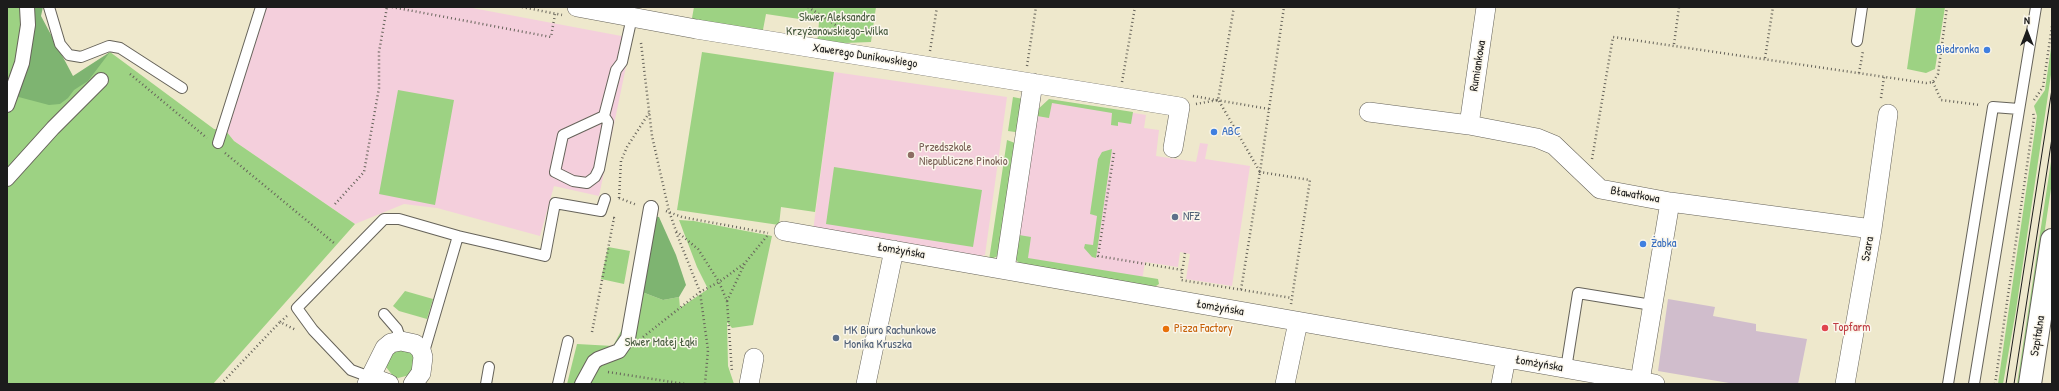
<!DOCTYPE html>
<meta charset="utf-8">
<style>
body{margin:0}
#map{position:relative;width:2059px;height:391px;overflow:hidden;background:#eee8cc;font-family:"Patrick Hand",sans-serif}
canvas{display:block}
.frame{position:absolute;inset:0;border:8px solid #1c1c1c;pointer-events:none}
.north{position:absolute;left:2007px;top:12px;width:40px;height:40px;-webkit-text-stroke:3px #fbf7ec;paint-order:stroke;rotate:0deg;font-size:11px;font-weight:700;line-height:16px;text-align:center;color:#1c1c1c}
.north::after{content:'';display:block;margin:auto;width:14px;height:18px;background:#1c1c1c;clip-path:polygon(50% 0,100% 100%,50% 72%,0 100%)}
</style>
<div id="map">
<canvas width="2059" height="391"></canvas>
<div class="frame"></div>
<div class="north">N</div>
</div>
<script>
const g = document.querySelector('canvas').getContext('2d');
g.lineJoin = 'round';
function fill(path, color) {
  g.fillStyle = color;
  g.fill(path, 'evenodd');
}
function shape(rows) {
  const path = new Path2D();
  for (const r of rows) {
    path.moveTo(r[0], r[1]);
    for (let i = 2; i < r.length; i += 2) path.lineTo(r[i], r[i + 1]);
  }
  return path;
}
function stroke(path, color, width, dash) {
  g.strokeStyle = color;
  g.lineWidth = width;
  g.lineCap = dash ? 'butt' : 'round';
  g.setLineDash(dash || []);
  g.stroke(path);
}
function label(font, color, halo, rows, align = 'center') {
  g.font = font + ' "Patrick Hand",sans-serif';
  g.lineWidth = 3;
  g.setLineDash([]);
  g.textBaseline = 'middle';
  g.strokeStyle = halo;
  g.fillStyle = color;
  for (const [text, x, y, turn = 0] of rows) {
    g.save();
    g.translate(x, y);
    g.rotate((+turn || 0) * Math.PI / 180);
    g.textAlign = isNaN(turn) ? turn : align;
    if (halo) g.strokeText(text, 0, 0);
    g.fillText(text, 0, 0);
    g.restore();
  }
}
fill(shape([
 [266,7,467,7,632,38,599,196,554,186,540,236,437,208,404,204,355,224,234,141,226,131],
 [834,72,1007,97,985,255,977,257,813,231],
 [1049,99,1146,115,1144,128,1159,130,1156,156,1196,162,1200,143,1208,144,1205,159,1250,166,1232,286,1186,279,1190,254,1180,252,1178,267,1145,262,1142,280,1027,262,1016,242,1036,111]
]), '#f4cfdc');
fill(shape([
 [1668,299,1715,307,1713,316,1756,324,1756,331,1807,339,1798,384,1735,384,1658,371]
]), '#d0bdcc');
fill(shape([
 [7,7,28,7,73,82,110,52,214,129,226,131,234,141,355,224,213,384,7,384],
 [694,7,876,7,871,42,817,44,819,22,766,14,762,35,700,25,692,18],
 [1916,7,1945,7,1935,69,1926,73,1907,69],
 [2052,41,2052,68,2016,310,2003,384,1998,384,2037,116,2034,106,2045,90],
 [702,52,834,72,815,212,781,207,779,225,677,210],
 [398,90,454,100,435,205,379,194],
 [1013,97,1023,99,1018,131,1015,132,1008,131],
 [1049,99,1133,112,1131,124,1118,122,1118,126,1111,125,1112,113,1052,103,1049,118,1037,116,1019,235,1031,237,1028,258,1158,279,1159,284,1156,286,1153,287,1020,264,1017,261,1015,257,1036,111],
 [1007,140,1015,143,998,256,989,260],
 [1112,149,1096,258,1092,257,1084,248,1085,244,1093,245,1097,216,1090,214,1098,159,1102,152],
 [2052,155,2052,182,2022,384,2017,384],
 [834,167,982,190,973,247,826,224],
 [679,220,694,221,772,236,753,325,732,328,727,322,728,366,734,384,567,384,577,344,613,346,642,292,663,300,679,297,680,308,708,289,697,267],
 [608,247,630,251,624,284,601,279],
 [405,291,433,299,427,319,399,311,393,306],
 [408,350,412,354,415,365,410,375,398,378,393,376,386,367,391,351]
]), '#9dd283');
fill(shape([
 [27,7,43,7,41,16,73,76,110,52,88,81,74,90,68,98,60,104,49,105,11,95],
 [645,215,659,217,676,255,686,285,679,297,663,300,642,292]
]), '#7eb471');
const service = shape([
 [49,7,60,44,69,55,81,57,109,46,120,48,182,88],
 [1857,41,1862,7],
 [604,116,608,122,599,169,595,177,587,183,573,181,555,172,563,135,604,116,616,70,622,62,632,17],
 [218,143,261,7],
 [384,314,397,329,401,341],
 [423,355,458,236,545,256,555,203,601,211,605,199],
 [1566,369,1578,293,1652,305],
 [370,377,351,370,313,330,297,308,384,219,399,219,458,236],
 [486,384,489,367],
 [558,384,568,341],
 [1948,384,1993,107,2019,109],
 [1974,384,2036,7]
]);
const pedestrian = shape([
 [7,105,22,63,28,25,27,7],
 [7,179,53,128,101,80],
 [582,384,594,362,598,359,619,351,628,338,651,208]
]);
const minor = shape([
 [577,7,696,29,1180,107,1173,148],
 [1369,112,1469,125,1537,138,1554,145,1600,189,1670,202,1872,229],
 [1469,125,1486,7],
 [784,231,1655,384],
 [1005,269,1033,83],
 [370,377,389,384],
 [1640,381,1670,202],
 [367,384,385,348,391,343,401,341,415,344,421,350,423,357,421,373,413,384],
 [749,384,754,358],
 [866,384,894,250],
 [1285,384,1298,322],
 [1501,384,1506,358],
 [1845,384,1872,229,1888,114]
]);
const tertiary = shape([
 [2030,384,2052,240]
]);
stroke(service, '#66635a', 12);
stroke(pedestrian, '#66635a', 16);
stroke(minor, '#66635a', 20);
stroke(tertiary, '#66635a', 24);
stroke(shape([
 [392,7,551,37,555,14],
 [522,7,562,15],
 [808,7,851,35],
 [641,43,652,136,669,211,676,231,698,249,719,282,727,301,732,372],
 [1674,44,1679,7],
 [930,51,937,7],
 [1765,58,1773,7],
 [1027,66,1036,7],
 [1859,73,1863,51],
 [130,74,207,138],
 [1122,82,1135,7],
 [1933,82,1941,100,1980,105],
 [1193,96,1269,109,1260,172,1310,180,1291,304],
 [1881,98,1884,77],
 [2034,100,2043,87,2052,26],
 [1219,101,1260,172,1241,290],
 [1196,104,1218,100,1234,7],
 [1269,109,1284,7],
 [225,153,334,243],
 [1114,153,1098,256,1182,270],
 [1592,159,1613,37,1926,83,1933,82,1938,74,1947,7],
 [619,198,637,205],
 [619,198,621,161,627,147,649,113],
 [335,204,364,172,379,88,379,52,387,7],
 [666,211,682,217,768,233],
 [676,232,700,292,708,350,705,384],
 [1185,253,1181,280,1292,298],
 [727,301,745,263,767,236],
 [287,316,280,322,296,330],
 [592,332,614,218,612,218],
 [643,337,700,292,719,282,745,263],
 [608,372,685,384],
 [221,384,280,322],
 [1995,384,2034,118,2033,112]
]), '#66635a', 2.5, [1, 3]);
stroke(service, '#fff', 10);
stroke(pedestrian, '#fff', 14);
stroke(minor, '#fff', 19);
stroke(tertiary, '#fff', 22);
stroke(shape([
 [2006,384,2052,89],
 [2014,384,2052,138]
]), '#1c1c1c', 1);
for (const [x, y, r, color] of [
 [1987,50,4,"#3f7fe0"],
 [1214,132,4,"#3f7fe0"],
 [911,155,4,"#8d6e63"],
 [1175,217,4,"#5c6f8a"],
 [1643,244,4,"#3f7fe0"],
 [1825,328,4,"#e0444e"],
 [1166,329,4,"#e8710a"],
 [836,338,4,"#5c6f8a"]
]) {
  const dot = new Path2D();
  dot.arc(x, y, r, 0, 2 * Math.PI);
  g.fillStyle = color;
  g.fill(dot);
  stroke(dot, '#fbf7ec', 1.5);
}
label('12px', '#495c40', '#fbf7ec', [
 ["Skwer Aleksandra",837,18],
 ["Krzyżanowskiego-Wilka",837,32],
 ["Skwer Małej Łąki",661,343]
]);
label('12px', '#366cbe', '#fbf7ec', [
 ["Biedronka",1979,50,"right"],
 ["ABC",1222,132],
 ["Żabka",1651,244]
], 'left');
label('12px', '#1c1c1c', '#fbf7ec', [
 ["Xawerego Dunikowskiego",865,56,9],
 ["Rumiankowa",1478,66,-81],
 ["Bławatkowa",1635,195,10],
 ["Szara",1868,249,-80],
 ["Łomżyńska",901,251,10],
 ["Łomżyńska",1220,308,10],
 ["Szpitalna",2038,336,-81],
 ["Łomżyńska",1539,364,10]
]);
label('12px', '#785e54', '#fbf7ec', [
 ["Przedszkole",919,148],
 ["Niepubliczne Pinokio",919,162]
], 'left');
label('12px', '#4e5e75', '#fbf7ec', [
 ["NFZ",1183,217],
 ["MK Biuro Rachunkowe",844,331],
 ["Monika Kruszka",844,345]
], 'left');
label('12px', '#be3a42', '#fbf7ec', [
 ["Topfarm",1833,328]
], 'left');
label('12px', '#c56008', '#fbf7ec', [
 ["Pizza Factory",1174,329]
], 'left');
</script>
